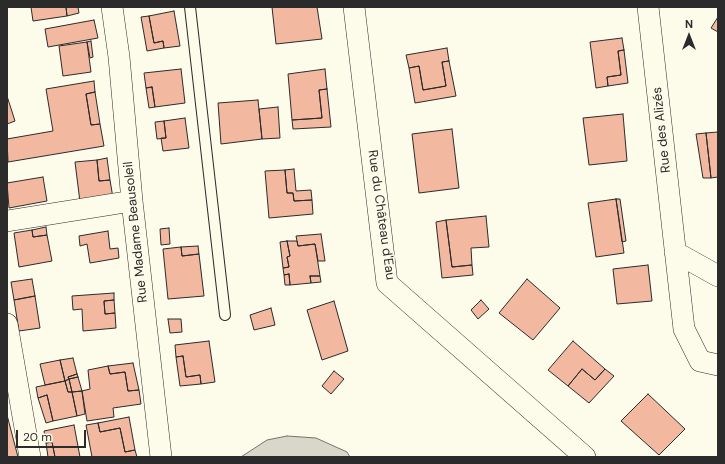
<!DOCTYPE html>
<meta charset="utf-8">
<style>
body{margin:0}
#map{position:relative;width:725px;height:464px;overflow:hidden;background:#fdfbea;font-family:"DM Sans",sans-serif}
canvas{display:block}
.frame{position:absolute;inset:0;border:8px solid #2b2b2b;pointer-events:none}
.north{position:absolute;left:669px;top:16px;width:40px;height:40px;-webkit-text-stroke:3px #fdfbea;paint-order:stroke;rotate:0deg;font-size:11px;font-weight:700;line-height:16px;text-align:center;color:#2b2b2b}
.north::after{content:'';display:block;margin:auto;width:14px;height:18px;background:#2b2b2b;clip-path:polygon(50% 0,100% 100%,50% 72%,0 100%)}
.scale{position:absolute;left:16px;top:430px;width:70px;height:18px;box-sizing:border-box;border:2px solid #2b2b2b;border-top:0;padding-left:5px;font-size:12px;line-height:14px;white-space:nowrap;color:#2b2b2b;-webkit-text-stroke:3px #fdfbea;paint-order:stroke}
</style>
<div id="map">
<canvas width="725" height="464"></canvas>
<div class="frame"></div>
<div class="north">N</div>
<div class="scale">20 m</div>
</div>
<script>
const g = document.querySelector('canvas').getContext('2d');
g.lineJoin = 'round';
function fill(path, color) {
  g.fillStyle = color;
  g.fill(path, 'evenodd');
}
function shape(rows) {
  const path = new Path2D();
  for (const r of rows) {
    path.moveTo(r[0], r[1]);
    for (let i = 2; i < r.length; i += 2) path.lineTo(r[i], r[i + 1]);
  }
  return path;
}
function stroke(path, color, width, dash) {
  g.strokeStyle = color;
  g.lineWidth = width;
  g.lineCap = dash ? 'butt' : 'round';
  g.setLineDash(dash || []);
  g.stroke(path);
}
function label(font, color, halo, rows, align = 'center') {
  g.font = font + ' "DM Sans",sans-serif';
  g.lineWidth = 3;
  g.setLineDash([]);
  g.textBaseline = 'middle';
  g.strokeStyle = halo;
  g.fillStyle = color;
  for (const [text, x, y, turn = 0] of rows) {
    g.save();
    g.translate(x, y);
    g.rotate((+turn || 0) * Math.PI / 180);
    g.textAlign = isNaN(turn) ? turn : align;
    if (halo) g.strokeText(text, 0, 0);
    g.fillText(text, 0, 0);
    g.restore();
  }
}
const water = shape([
 [287,436,316,438,347,452,350,457,241,457,267,440,287,436]
]);
fill(water, '#d8d7c9');
stroke(water, '#74746e', 1);
const building = shape([
 [31,7,66,7,67,16,33,21,31,7],
 [66,7,78,7,79,13,67,16,66,7],
 [272,7,317,7,322,39,276,44,272,7],
 [174,11,180,46,164,48,163,41,154,43,149,16,174,11],
 [149,16,154,43,163,41,164,48,147,51,141,17,149,16],
 [718,17,718,32,711,28,718,17],
 [94,20,98,38,48,47,45,29,94,20],
 [622,38,624,50,618,51,621,75,607,77,608,86,596,88,590,42,622,38],
 [91,41,93,57,90,58,87,42,91,41],
 [87,42,91,72,63,76,59,46,87,42],
 [447,48,449,61,442,62,446,86,423,90,419,66,409,68,406,55,447,48],
 [624,50,628,83,608,86,607,77,621,75,618,51,624,50],
 [449,61,456,96,415,103,409,68,419,66,423,90,446,86,442,62,449,61],
 [181,69,185,103,155,107,152,87,146,88,144,73,181,69],
 [325,69,327,89,319,90,322,118,292,120,288,74,325,69],
 [94,81,95,92,86,94,91,125,100,124,104,146,8,162,7,139,53,131,46,89,94,81],
 [152,87,155,107,149,108,146,88,152,87],
 [327,89,331,127,293,129,292,120,322,118,319,90,327,89],
 [95,92,100,124,91,125,86,94,95,92],
 [7,96,15,121,7,124,7,96],
 [258,100,262,139,221,144,218,103,258,100],
 [278,107,280,138,262,139,259,109,278,107],
 [623,114,627,161,589,165,583,118,623,114],
 [185,118,189,148,163,151,161,138,166,138,164,121,185,118],
 [164,121,166,138,157,139,155,122,164,121],
 [452,129,459,188,419,193,412,134,452,129],
 [718,132,718,177,711,178,706,133,718,132],
 [706,133,711,178,703,178,696,134,706,133],
 [107,158,110,180,99,181,97,160,107,158],
 [97,160,99,181,110,180,113,198,80,202,75,162,97,160],
 [294,169,296,191,311,190,312,200,294,201,293,193,287,193,285,170,294,169],
 [285,170,287,193,293,193,294,201,312,200,313,214,269,218,265,171,285,170],
 [43,177,47,201,9,208,7,183,43,177],
 [616,199,620,199,626,241,622,242,616,199],
 [616,199,624,253,596,257,588,203,616,199],
 [486,216,489,247,471,248,472,265,452,267,446,220,486,216],
 [446,220,452,267,472,265,473,275,442,278,436,222,446,220],
 [46,227,47,235,33,237,32,230,46,227],
 [169,228,170,244,161,245,160,229,169,228],
 [32,230,33,237,47,235,52,261,19,267,14,233,32,230],
 [108,231,110,249,118,248,119,258,90,263,87,244,80,246,79,236,108,231],
 [321,234,325,261,318,261,315,244,298,246,296,236,321,234],
 [287,241,297,241,298,246,315,244,320,276,310,276,311,283,290,285,289,274,284,275,283,268,289,267,287,257,290,256,287,241],
 [287,241,290,256,287,257,289,267,283,268,280,242,287,241],
 [198,246,199,254,182,256,181,247,198,246],
 [181,247,182,256,199,254,204,296,168,299,163,249,181,247],
 [648,265,652,301,617,304,613,269,648,265],
 [289,274,290,285,285,285,284,275,289,274],
 [310,276,320,276,321,282,311,283,310,276],
 [32,279,35,296,14,300,11,282,32,279],
 [527,279,560,308,533,340,499,313,527,279],
 [114,293,114,300,104,301,105,314,115,313,116,328,83,331,82,309,73,310,72,296,114,293],
 [35,296,40,328,19,331,14,300,35,296],
 [114,300,115,313,105,314,104,301,114,300],
 [481,300,489,309,478,319,471,310,481,300],
 [334,301,348,351,322,360,307,310,334,301],
 [271,308,275,325,254,330,250,315,271,308],
 [168,319,181,319,182,332,170,333,168,319],
 [209,341,215,382,201,384,200,375,186,377,183,356,176,357,175,345,209,341],
 [573,341,605,369,595,380,582,369,568,386,548,370,573,341],
 [183,356,186,377,200,375,201,384,180,386,176,357,183,356],
 [73,358,77,374,68,377,69,379,65,381,60,360,73,358],
 [60,360,65,381,45,385,40,364,60,360],
 [133,363,139,390,128,391,125,372,110,374,108,366,133,363],
 [108,366,110,374,125,372,128,391,139,390,141,404,113,408,114,417,87,421,82,391,90,389,88,370,108,366],
 [582,369,595,380,605,369,614,376,589,403,568,386,582,369],
 [334,371,344,379,331,394,322,386,334,371],
 [77,374,78,377,69,379,68,377,77,374],
 [78,377,82,391,72,392,69,379,78,377],
 [69,379,72,392,68,392,65,381,69,379],
 [65,381,68,392,72,392,77,416,53,421,47,395,38,398,36,387,65,381],
 [82,391,85,414,77,416,72,392,82,391],
 [648,394,685,429,659,455,621,421,648,394],
 [47,395,53,421,46,423,38,398,47,395],
 [7,415,18,457,7,457,7,415],
 [129,417,135,450,125,452,120,428,100,432,98,423,129,417],
 [98,423,100,432,120,428,125,452,135,450,137,457,92,457,86,425,98,423],
 [74,425,80,457,55,457,52,442,46,443,44,431,74,425],
 [52,442,55,457,48,457,46,443,52,442]
]);
fill(building, '#f2b8a0');
stroke(building, '#2b2b2b', 1);
const lane = shape([
 [190,7,225,315]
]);
const street = shape([
 [112,7,119,57,132,201,161,457],
 [354,7,387,283,585,457],
 [648,7,684,329,700,361,718,365],
 [7,221,132,201],
 [675,252,718,276],
 [7,324,30,457]
]);
stroke(lane, '#2b2b2b', 12);
stroke(street, '#2b2b2b', 22);
stroke(lane, '#fdfbea', 10);
stroke(street, '#fdfbea', 21);
label('13px', '#2b2b2b', '#fdfbea', [
 ["Rue des Alizés",662,130,-96],
 ["Rue du Château d'Eau",381,215,82],
 ["Rue Madame Beausoleil",136,232,-96]
]);
</script>
